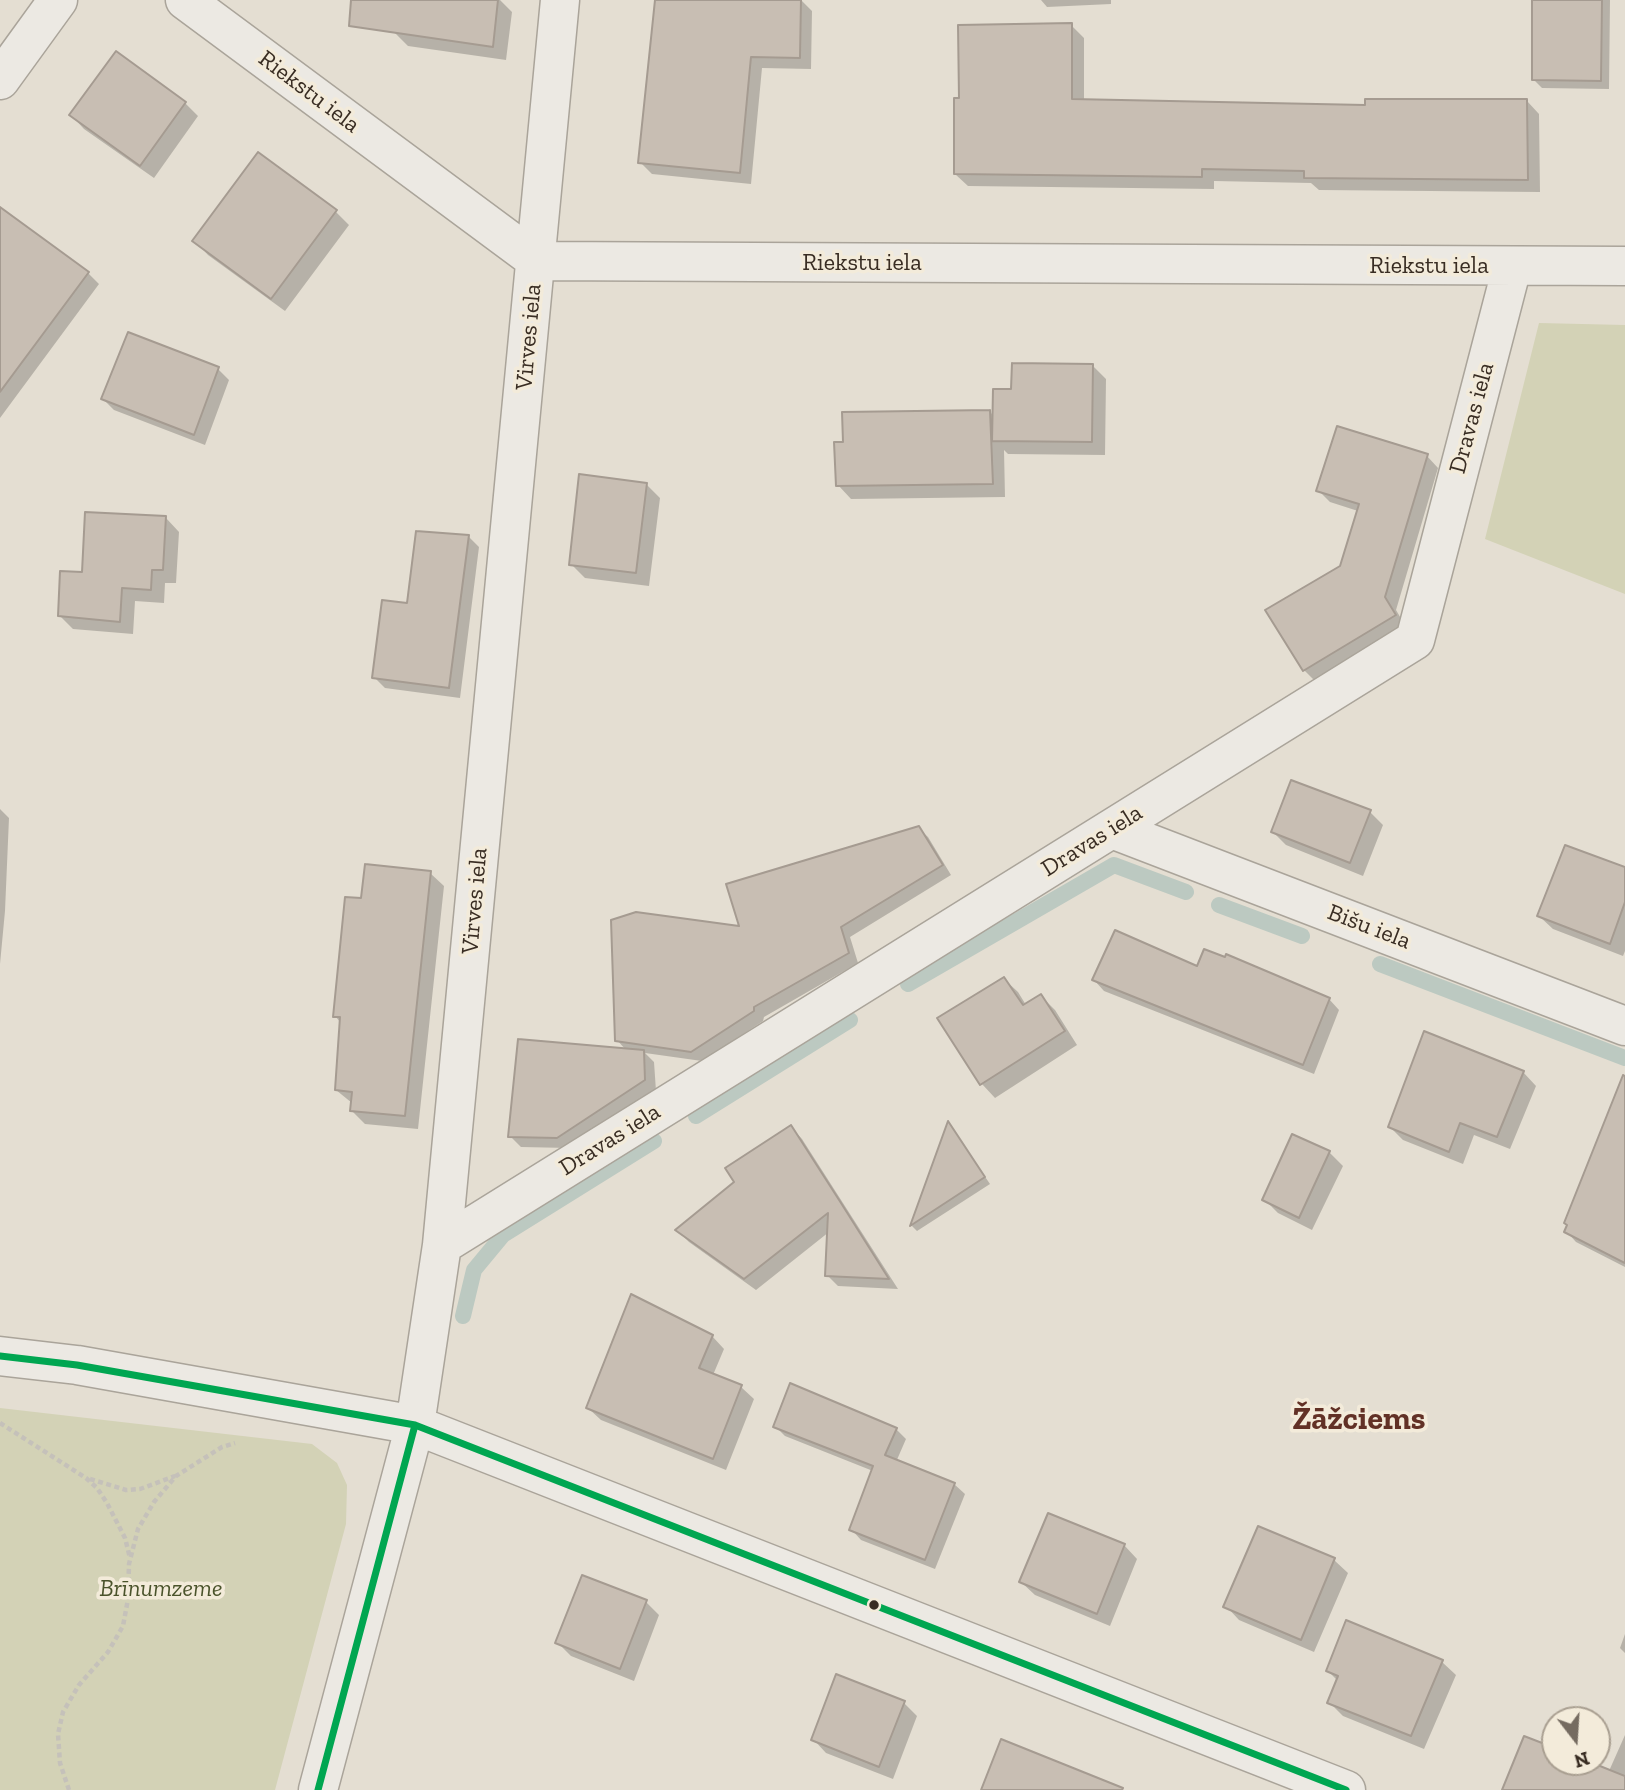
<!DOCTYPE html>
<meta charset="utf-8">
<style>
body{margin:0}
#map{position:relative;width:1625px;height:1790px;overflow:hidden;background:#e4ded2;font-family:"Zilla Slab",serif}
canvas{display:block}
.north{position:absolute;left:1541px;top:1706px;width:70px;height:70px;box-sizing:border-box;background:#f3ebda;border:2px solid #a99f91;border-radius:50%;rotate:163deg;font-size:19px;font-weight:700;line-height:28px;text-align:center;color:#392d23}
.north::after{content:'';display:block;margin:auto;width:24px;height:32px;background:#756b60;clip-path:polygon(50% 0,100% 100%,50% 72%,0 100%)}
</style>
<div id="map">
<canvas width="1625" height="1790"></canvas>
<div class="north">N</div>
</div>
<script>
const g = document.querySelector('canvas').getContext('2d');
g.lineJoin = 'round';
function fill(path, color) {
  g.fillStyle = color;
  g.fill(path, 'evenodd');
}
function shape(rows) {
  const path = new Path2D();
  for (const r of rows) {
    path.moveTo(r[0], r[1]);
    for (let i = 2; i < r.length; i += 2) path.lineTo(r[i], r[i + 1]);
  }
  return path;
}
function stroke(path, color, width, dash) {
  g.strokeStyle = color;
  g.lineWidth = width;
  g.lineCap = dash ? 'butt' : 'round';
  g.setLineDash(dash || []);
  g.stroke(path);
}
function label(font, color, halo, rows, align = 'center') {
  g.font = font + ' "Zilla Slab",serif';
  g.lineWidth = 7;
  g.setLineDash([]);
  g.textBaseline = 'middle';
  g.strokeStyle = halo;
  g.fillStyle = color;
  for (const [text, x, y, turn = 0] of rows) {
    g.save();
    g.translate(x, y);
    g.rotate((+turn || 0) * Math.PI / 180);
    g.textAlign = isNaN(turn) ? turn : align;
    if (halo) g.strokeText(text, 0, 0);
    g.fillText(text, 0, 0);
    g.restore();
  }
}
fill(shape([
 [1539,323,1625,325,1625,594,1485,539],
 [0,1408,312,1444,337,1463,347,1485,346,1524,275,1790,0,1790]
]), '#d3d2b6');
fill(shape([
 [398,0,500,0,512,12,506,60,408,46,394,32],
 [658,0,801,0,812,11,811,69,762,68,751,184,652,174,640,162],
 [1041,0,1111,0,1111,4,1047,7],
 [1534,0,1610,0,1609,89,1542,88,1534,80],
 [1071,25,1084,38,1084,101,1367,106,1527,101,1539,114,1540,192,1319,190,1311,183,1214,181,1214,189,968,186,955,174],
 [185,103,198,116,154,178,84,129,71,115],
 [258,155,336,212,349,225,285,311,208,255,195,241],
 [88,273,99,284,0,418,0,306],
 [1093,366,1106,379,1105,455,1008,454,1004,450,1005,497,851,499,838,485,845,444,989,411,994,416,1013,391],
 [218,369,229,380,205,445,114,410,103,399],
 [1427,456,1438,468,1396,610,1406,627,1315,681,1304,670,1341,567,1358,511,1330,502,1318,490],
 [646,484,660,498,649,586,585,578,571,564],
 [166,518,179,532,176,583,165,583,164,603,135,601,133,634,73,629,59,615,83,574],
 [468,536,479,547,460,698,385,688,374,677,409,605],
 [0,809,9,818,5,911,0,964],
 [1370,812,1383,825,1363,876,1286,845,1273,832],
 [918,828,928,837,951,875,850,937,858,963,764,1017,763,1021,702,1061,645,1053,654,1062,656,1091,569,1148,521,1147,510,1136,626,1050,617,1040,742,929],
 [1625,869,1625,951,1623,956,1553,929,1539,916],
 [430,873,444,886,418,1129,365,1124,351,1110,352,1103,336,1090,341,1023,335,1016,363,900],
 [1198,968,1329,999,1339,1010,1314,1074,1104,991,1094,980],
 [1004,979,1018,992,1026,1005,1041,996,1055,1010,1077,1045,995,1098,982,1084,940,1019],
 [1523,1072,1536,1086,1510,1149,1474,1135,1463,1164,1403,1140,1390,1127],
 [1625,1105,1625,1267,1576,1242,1566,1231],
 [949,1124,990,1184,917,1231,912,1226],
 [791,1127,802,1139,898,1289,838,1286,827,1275,829,1232,756,1290,689,1242,678,1231,736,1182],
 [1329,1152,1343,1166,1312,1230,1278,1213,1264,1199],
 [712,1336,724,1349,713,1375,741,1387,754,1399,726,1470,601,1420,588,1408],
 [775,1426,896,1429,906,1439,896,1462,954,1484,965,1494,935,1569,861,1540,851,1529,873,1471,785,1436],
 [1259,1528,1334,1560,1348,1573,1314,1652,1239,1620,1226,1606],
 [1124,1545,1137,1559,1110,1626,1035,1595,1021,1582],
 [646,1602,659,1615,634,1681,571,1656,558,1643],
 [1625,1634,1625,1653,1620,1648],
 [1442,1662,1456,1675,1424,1749,1343,1716,1330,1703,1338,1681,1328,1671],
 [904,1703,917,1716,893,1779,826,1753,813,1739],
 [1625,1735,1625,1790,1504,1790,1555,1750,1555,1762,1585,1762,1609,1771]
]), '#0003');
stroke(shape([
 [1219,905,1302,936],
 [1380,964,1625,1058],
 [908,984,1114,865,1186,892],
 [696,1116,850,1020],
 [463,1316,474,1270,503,1235,654,1141]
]), '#bcc9c1', 16);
const building = shape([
 [351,0,498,0,493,47,349,26,351,0],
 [655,0,801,0,800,58,751,57,740,173,638,163,655,0],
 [1532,0,1602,0,1601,81,1532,80,1532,0],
 [1072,23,1072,99,1365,105,1365,99,1527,99,1528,180,1304,178,1304,171,1202,169,1202,177,954,174,954,98,959,98,958,25,1072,23],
 [116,51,186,102,140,166,69,115,116,51],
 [258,152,337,210,271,299,192,241,258,152],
 [0,207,89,272,0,392,0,207],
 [128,332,219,367,194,435,101,399,128,332],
 [1012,363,1093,364,1092,442,992,441,993,389,1011,389,1012,363],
 [990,410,993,484,836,486,834,442,843,442,842,412,990,410],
 [1337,426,1428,454,1385,597,1396,615,1303,671,1265,610,1340,566,1359,504,1316,491,1337,426],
 [579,474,647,483,636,573,569,565,579,474],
 [85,512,166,516,163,570,152,570,151,590,122,588,120,622,58,616,60,571,82,572,85,512],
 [416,531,469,535,449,688,372,678,382,600,407,603,416,531],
 [1291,780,1371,810,1350,863,1271,832,1291,780],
 [919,826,943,865,841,927,849,953,754,1007,754,1011,691,1052,615,1041,611,920,636,912,739,926,726,884,919,826],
 [1565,845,1625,867,1625,902,1610,944,1537,916,1565,845],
 [365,864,431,871,405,1116,350,1111,352,1092,335,1090,340,1017,333,1017,345,897,361,898,365,864],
 [1115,930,1197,966,1204,949,1225,957,1226,954,1330,998,1303,1065,1092,980,1115,930],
 [1004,977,1023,1005,1041,994,1065,1031,980,1085,937,1018,1004,977],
 [1424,1031,1524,1071,1497,1137,1460,1123,1449,1152,1388,1127,1424,1031],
 [518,1039,644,1050,645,1080,557,1138,508,1137,518,1039],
 [1623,1075,1625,1076,1625,1263,1564,1232,1567,1225,1564,1223,1623,1075],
 [948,1121,985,1177,910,1226,948,1121],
 [791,1125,841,1203,889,1279,825,1276,828,1213,744,1279,675,1230,734,1182,725,1168,791,1125],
 [1292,1134,1330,1151,1299,1218,1262,1200,1292,1134],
 [631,1294,713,1335,699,1368,742,1385,713,1459,586,1408,631,1294],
 [790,1383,897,1428,885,1455,955,1483,925,1560,849,1530,873,1466,773,1427,790,1383],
 [1048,1513,1125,1544,1097,1614,1019,1582,1048,1513],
 [1258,1526,1335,1558,1301,1640,1223,1607,1258,1526],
 [582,1575,647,1600,620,1669,555,1643,582,1575],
 [1346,1620,1443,1660,1411,1736,1327,1703,1338,1676,1326,1671,1346,1620],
 [836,1674,905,1701,879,1767,811,1740,836,1674],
 [1524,1736,1555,1748,1555,1762,1590,1762,1625,1776,1625,1790,1502,1790,1524,1736],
 [1001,1739,1123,1788,1122,1790,981,1790,1001,1739]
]);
fill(building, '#c8beb3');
stroke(building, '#a59b91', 2);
const minor = shape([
 [185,0,537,261,1625,266],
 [0,80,58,0],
 [1112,829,1625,1026],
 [442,1245,1415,640,1512,267],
 [0,1356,77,1365,415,1425,1346,1790],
 [318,1790,415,1425,442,1245,560,0]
]);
stroke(minor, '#aaa49a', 41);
stroke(shape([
 [0,1423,86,1478,97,1488,107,1503,125,1538,130,1558],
 [90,1479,126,1490,140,1489,175,1476],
 [69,1790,60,1763,58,1734,63,1712,79,1685,108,1652,123,1626,128,1599,129,1564,138,1529,154,1502,176,1476,222,1447,235,1443]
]), '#c5c1ba', 4.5, [5, 3.5]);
stroke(minor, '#ece9e3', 38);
stroke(shape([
 [0,1356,77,1365,415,1425,1346,1790],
 [318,1790,415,1425]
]), '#00a651', 7);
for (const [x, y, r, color] of [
 [874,1605,6,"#392d23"]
]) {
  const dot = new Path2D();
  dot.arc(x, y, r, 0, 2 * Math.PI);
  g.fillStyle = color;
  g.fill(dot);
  stroke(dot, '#f3ebda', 2.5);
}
label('24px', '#392d23', '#f3ebda', [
 ["Riekstu iela",309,92,37],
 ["Riekstu iela",862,263],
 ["Riekstu iela",1429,266],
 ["Virves iela",529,337,-85],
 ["Dravas iela",1472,418,-75],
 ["Dravas iela",1092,841,-32],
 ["Virves iela",475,901,-85],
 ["Bišu iela",1369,927,21],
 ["Dravas iela",610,1140,-32]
]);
label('italic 24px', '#4a532b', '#f3ebda', [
 ["Brīnumzeme",161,1589]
]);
label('bold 32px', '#623126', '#f3ebda', [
 ["Žāžciems",1359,1420]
]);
</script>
